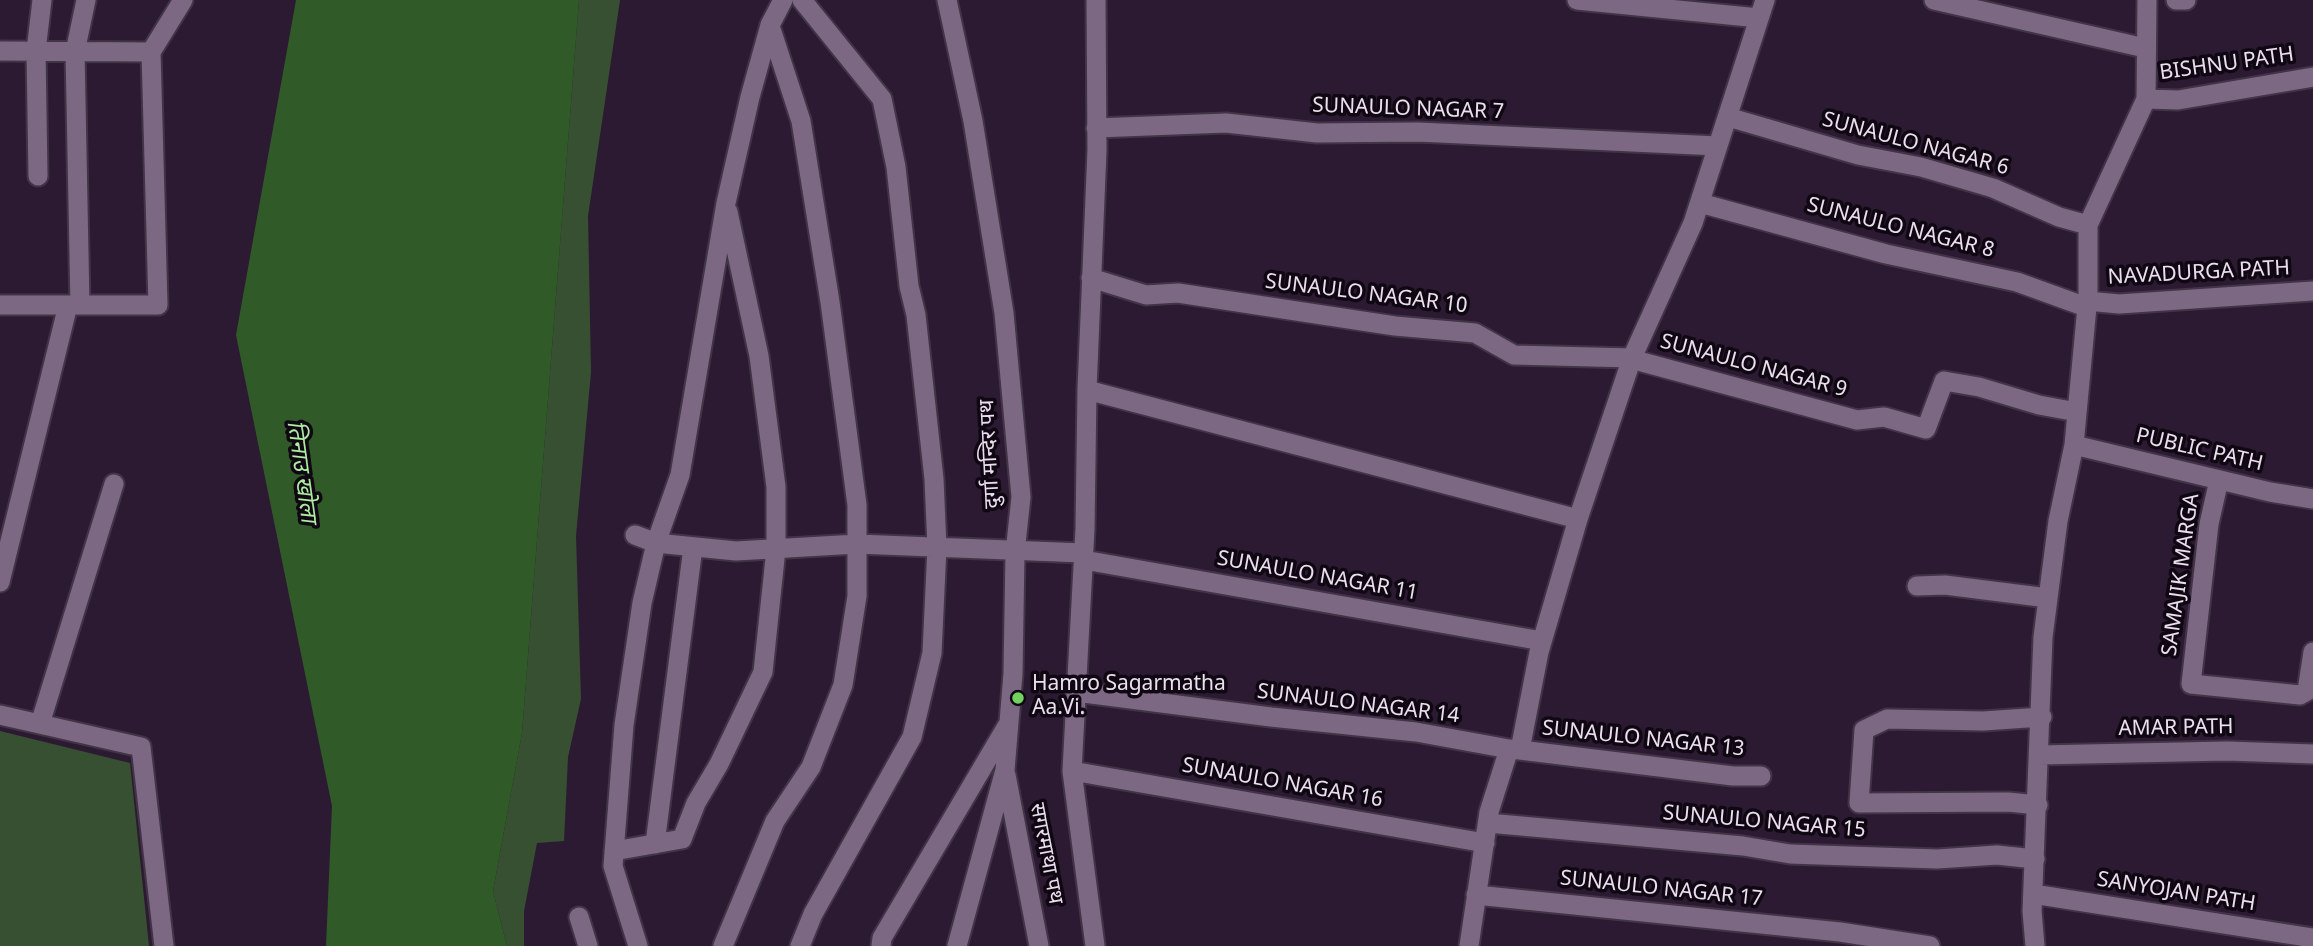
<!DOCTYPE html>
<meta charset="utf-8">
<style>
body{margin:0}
canvas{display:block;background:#2b1a31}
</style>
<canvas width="2313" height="946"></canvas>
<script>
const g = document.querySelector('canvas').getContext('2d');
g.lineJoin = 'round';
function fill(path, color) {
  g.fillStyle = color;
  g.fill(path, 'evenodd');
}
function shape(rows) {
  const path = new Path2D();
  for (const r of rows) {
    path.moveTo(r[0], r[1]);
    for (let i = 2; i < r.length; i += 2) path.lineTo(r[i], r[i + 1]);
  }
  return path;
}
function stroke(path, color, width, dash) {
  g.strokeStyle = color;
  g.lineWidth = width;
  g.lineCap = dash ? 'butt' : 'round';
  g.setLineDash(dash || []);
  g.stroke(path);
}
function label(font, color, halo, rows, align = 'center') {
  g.font = font + ' Georgia,"Noto Sans Devanagari",serif';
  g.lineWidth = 7;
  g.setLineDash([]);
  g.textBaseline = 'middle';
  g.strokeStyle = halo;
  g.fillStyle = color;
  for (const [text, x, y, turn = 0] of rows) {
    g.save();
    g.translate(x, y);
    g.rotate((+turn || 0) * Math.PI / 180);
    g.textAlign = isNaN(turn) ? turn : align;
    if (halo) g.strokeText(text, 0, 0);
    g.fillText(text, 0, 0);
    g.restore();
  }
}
fill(shape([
 [579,0,620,0,588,216,591,372,576,536,581,699,568,757,564,841,537,843,524,911,524,946,507,946,493,891,522,733],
 [0,731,130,763,149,946,0,946]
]), '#375032');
fill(shape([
 [296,0,579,0,522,733,493,891,507,946,326,946,332,806,236,335]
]), '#315a29');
const minor = shape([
 [947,0,973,121,1004,313,1021,497,1015,553,1013,674,1005,770,957,946],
 [1577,0,1759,18],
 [1934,0,2145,48],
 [2176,0,2186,0],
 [0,51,151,52],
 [2146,99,2178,100,2313,77],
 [1728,117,1858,155,1921,167,1993,188,2059,217,2088,225],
 [1096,128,1226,123,1317,133,1418,132,1718,146],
 [38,176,36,51,42,0],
 [1700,203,1886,254,2017,282,2086,307],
 [1091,278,1146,295,1178,293,1395,326,1475,333,1514,355,1632,358],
 [2087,301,2119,304,2313,291],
 [0,305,158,305,151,52,183,0],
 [80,305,75,52,86,0],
 [1631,359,1857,420,1884,417,1926,429,1944,381,1979,387,2039,405,2077,412],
 [1087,390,1578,519],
 [2074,445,2270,492,2313,499],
 [2219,480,2209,524,2191,684,2300,695,2307,691,2313,652],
 [635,535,656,543,736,551,857,544,1083,553],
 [1084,560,1542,641],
 [0,582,68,305],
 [1917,586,1945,585,2048,598],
 [1076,692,1271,717,1416,732,1509,749],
 [0,715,141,747,164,946],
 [40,724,114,484],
 [1520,750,1733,776,1761,776],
 [2039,755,2227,751,2313,754],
 [1072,771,1485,843],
 [1006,775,1039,946],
 [2038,805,2008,802,1859,803,1864,730,1887,719,1983,721,2042,717],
 [1488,823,1743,846,1790,854,1937,859,1997,855,2035,859],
 [655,844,693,547],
 [614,851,682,839,696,803,719,764,763,672,776,549,776,487,759,356,728,212],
 [2033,894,2313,938],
 [1476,895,1840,932,1930,946],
 [579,917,588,946],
 [638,946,613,866,624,725,642,603,656,543,680,475,726,203,750,97,770,25,783,0],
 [723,946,775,821,811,767,843,685,857,596,857,505,830,302,801,121,770,26],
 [800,946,813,914,912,737,932,653,937,547,934,479,916,315,909,286,896,167,882,99,802,0],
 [881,946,882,938,1007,726],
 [1095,946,1072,771,1085,529,1087,390,1097,150,1096,0],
 [1469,946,1489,812,1509,749,1520,750,1539,652,1578,519,1632,358,1693,223,1765,0],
 [2035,946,2032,911,2043,637,2058,521,2074,445,2088,296,2088,225,2146,99,2147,0]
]);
stroke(minor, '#423447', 23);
stroke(minor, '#7d6884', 19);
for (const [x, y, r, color] of [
 [1018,698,7,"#71d25e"]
]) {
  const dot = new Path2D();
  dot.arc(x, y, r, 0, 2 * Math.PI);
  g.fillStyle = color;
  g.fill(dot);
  stroke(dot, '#0f0812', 2.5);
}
label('21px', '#eadfee', '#0f0812', [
 ["BISHNU PATH",2227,66,-8],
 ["SUNAULO NAGAR 7",1408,111,2],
 ["SUNAULO NAGAR 6",1915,146,15],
 ["SUNAULO NAGAR 8",1900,230,14],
 ["NAVADURGA PATH",2199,275,-3],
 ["SUNAULO NAGAR 10",1366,296,7],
 ["SUNAULO NAGAR 9",1753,368,15],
 ["PUBLIC PATH",2199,452,13],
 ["दुर्गा मन्दिर पथ",992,454,-93],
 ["SAMAJIK MARGA",2183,575,-82],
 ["SUNAULO NAGAR 11",1317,578,10],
 ["SUNAULO NAGAR 14",1358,706,7],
 ["AMAR PATH",2176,730,-1],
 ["SUNAULO NAGAR 13",1643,741,6],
 ["SUNAULO NAGAR 16",1282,785,10],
 ["SUNAULO NAGAR 15",1764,824,5],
 ["सगरमाथा पथ",1044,854,79],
 ["SUNAULO NAGAR 17",1661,891,6],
 ["SANYOJAN PATH",2176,894,9]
]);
label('21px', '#eadfee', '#0f0812', [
 ["Hamro Sagarmatha",1032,686],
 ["Aa.Vi.",1032,710]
], 'left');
label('italic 23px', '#aeeca1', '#0f0812', [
 ["तिनाउ खोला",299,472,82]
]);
</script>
